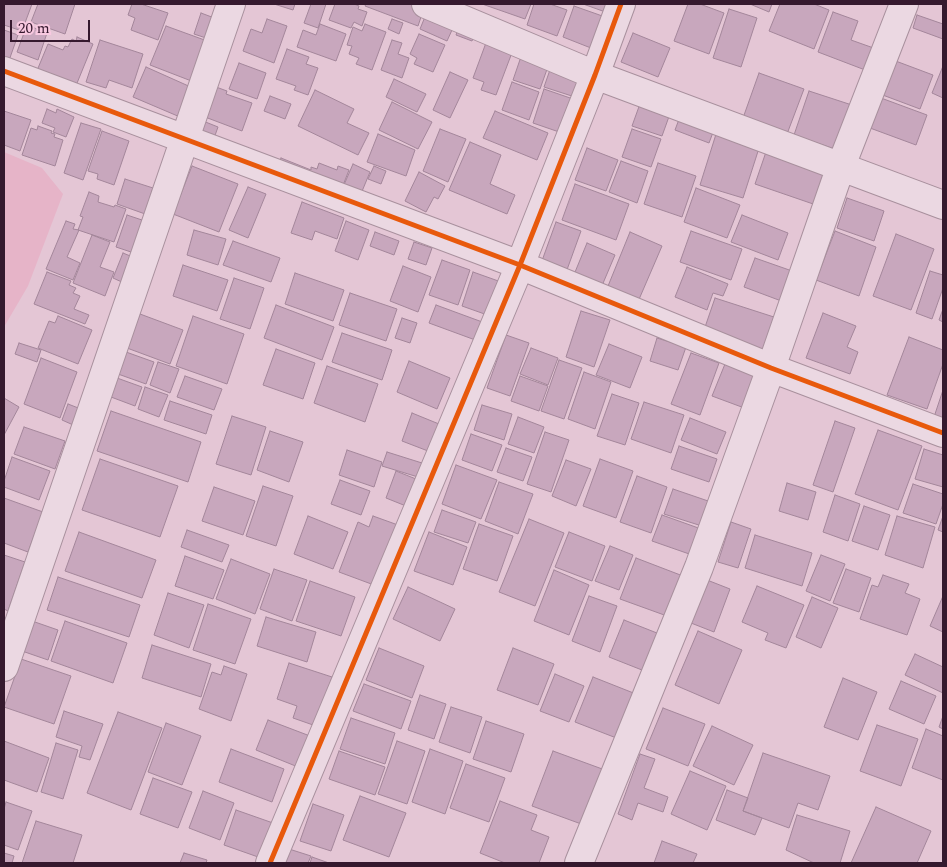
<!DOCTYPE html>
<style>
body{margin:0}
#map{position:relative;width:947px;height:867px;overflow:hidden;background:#e4c6d5;font-family:Spectral,serif}
canvas{display:block}
.frame{position:absolute;inset:0;border:5px solid #35192e;pointer-events:none}
.scale{position:absolute;left:10px;top:20px;width:80px;height:22px;box-sizing:border-box;border:2px solid #35192e;border-top:0;padding-left:6px;font-size:15px;line-height:18px;white-space:nowrap;color:#35192e;-webkit-text-stroke:4px #f8c9e0;paint-order:stroke}
</style>
<div id="map">
<canvas width="947" height="867"></canvas>
<div class="frame"></div>
<div class="scale">20 m</div>
</div>
<script>
const g = document.querySelector('canvas').getContext('2d');
g.lineJoin = 'round';
function fill(path, color) {
  g.fillStyle = color;
  g.fill(path, 'evenodd');
}
function shape(rows) {
  const path = new Path2D();
  for (const r of rows) {
    path.moveTo(r[0], r[1]);
    for (let i = 2; i < r.length; i += 2) path.lineTo(r[i], r[i + 1]);
  }
  return path;
}
function stroke(path, color, width, dash) {
  g.strokeStyle = color;
  g.lineWidth = width;
  g.lineCap = dash ? 'butt' : 'round';
  g.setLineDash(dash || []);
  g.stroke(path);
}
fill(shape([
 [4,152,42,168,63,194,28,286,4,327]
]), '#e6b4c8');
const building = shape([
 [4,4,32,4,22,31,4,25,4,4],
 [38,4,75,4,65,34,31,22,38,4],
 [132,4,141,4,168,13,158,40,131,30,135,18,128,15,132,4],
 [274,4,295,4,293,10,274,4],
 [311,4,326,4,318,28,304,23,311,4],
 [335,4,354,4,359,6,358,9,367,12,362,26,354,22,351,28,329,20,335,4],
 [366,4,413,4,424,8,418,26,365,6,366,4],
 [482,4,531,4,525,19,482,4],
 [534,4,550,4,567,10,557,36,527,25,534,4],
 [583,4,615,4,611,14,583,4],
 [688,4,700,4,724,13,709,54,674,41,688,4],
 [750,4,772,4,769,12,750,4],
 [780,4,814,4,829,10,814,49,769,31,780,4],
 [574,6,608,18,596,50,563,37,574,6],
 [429,7,457,19,447,41,420,29,429,7],
 [729,9,757,18,741,67,713,58,729,9],
 [833,12,858,21,851,40,882,51,873,73,818,52,833,12],
 [201,13,217,19,209,39,194,34,201,13],
 [917,15,943,24,943,39,913,28,917,15],
 [267,19,287,26,274,63,243,51,251,29,262,33,267,19],
 [392,19,403,23,399,34,388,29,392,19],
 [462,20,478,26,472,41,456,35,462,20],
 [320,24,346,34,336,61,297,47,303,30,316,35,320,24],
 [365,24,386,32,372,70,356,64,359,58,349,54,352,46,347,45,353,27,362,31,365,24],
 [27,25,47,33,38,60,17,52,27,25],
 [166,26,210,42,194,82,150,65,166,26],
 [4,30,18,35,6,69,4,68,4,30],
 [490,32,516,42,496,95,481,90,484,82,473,78,490,32],
 [633,33,670,48,658,77,621,62,633,33],
 [419,34,445,45,433,72,414,64,417,58,410,54,419,34],
 [77,37,93,44,75,88,36,73,48,44,63,50,65,46,68,47,72,39,76,41,77,37],
 [100,40,143,54,132,88,109,80,106,88,86,82,100,40],
 [392,40,402,43,398,54,409,58,402,78,381,70,392,40],
 [524,48,551,58,540,89,513,80,524,48],
 [287,49,309,57,306,64,318,68,308,95,294,90,296,86,276,79,287,49],
 [893,60,933,75,920,109,880,94,893,60],
 [239,63,266,73,257,99,229,89,239,63],
 [552,64,586,76,578,98,544,87,552,64],
 [943,66,943,98,932,93,943,66],
 [146,67,193,88,180,117,133,97,146,67],
 [450,72,468,80,450,118,433,110,450,72],
 [759,73,804,89,787,134,743,118,759,73],
 [394,79,426,94,417,112,386,97,394,79],
 [512,82,539,92,529,120,502,110,512,82],
 [216,87,227,91,226,94,252,103,242,131,205,117,216,87],
 [544,89,576,100,565,134,533,123,544,89],
 [315,90,354,109,347,123,369,133,358,155,298,126,315,90],
 [809,91,858,107,843,152,794,135,809,91],
 [270,96,291,104,285,119,264,111,270,96],
 [881,98,927,115,916,145,870,128,881,98],
 [641,101,671,111,662,136,632,126,641,101],
 [392,102,432,122,418,149,379,130,392,102],
 [47,109,56,113,57,109,74,117,66,137,53,132,55,128,42,123,47,109],
 [4,111,31,120,20,151,4,145,4,111],
 [495,111,548,133,537,160,483,138,495,111],
 [681,114,715,127,709,143,675,130,681,114],
 [198,119,218,127,213,141,193,133,198,119],
 [81,123,101,129,83,180,64,173,81,123],
 [38,126,52,131,51,133,55,134,54,137,63,140,55,166,22,155,31,128,37,130,38,126],
 [440,129,466,139,448,182,423,171,440,129],
 [632,129,661,139,651,167,622,157,632,129],
 [102,131,129,141,114,185,97,179,98,174,88,171,102,131],
 [717,131,760,145,743,198,700,185,717,131],
 [378,134,415,150,406,176,367,162,378,134],
 [470,142,501,155,490,184,515,195,507,214,449,190,470,142],
 [587,148,618,160,606,191,575,180,587,148],
 [767,149,831,171,819,206,755,184,767,149],
 [281,158,311,170,311,167,317,169,319,163,337,170,338,166,349,170,340,193,276,170,281,158],
 [621,161,648,171,637,203,609,192,621,161],
 [658,163,696,176,682,217,644,204,658,163],
 [353,164,370,172,358,201,340,194,353,164],
 [192,166,238,184,219,232,173,214,192,166],
 [374,166,386,171,381,184,368,179,374,166],
 [419,172,445,186,438,199,434,197,426,212,405,201,419,172],
 [125,179,153,188,150,197,154,198,148,215,117,204,125,179],
 [575,184,629,204,616,240,562,220,575,184],
 [248,187,266,194,248,238,229,230,248,187],
 [696,188,740,205,727,238,684,222,696,188],
 [89,192,99,196,98,202,114,207,115,205,126,209,114,242,78,230,83,217,80,216,89,192],
 [847,198,884,211,874,241,837,228,847,198],
 [302,202,344,218,337,239,315,231,312,240,291,233,302,202],
 [127,215,145,221,134,253,116,247,127,215],
 [742,215,788,233,778,260,731,242,742,215],
 [66,221,75,224,73,229,79,230,67,257,80,263,73,280,46,269,66,221],
 [346,221,369,230,358,260,335,251,346,221],
 [556,222,581,231,564,278,539,269,556,222],
 [194,230,226,239,218,265,187,255,194,230],
 [691,231,742,249,731,280,680,262,691,231],
 [835,231,876,247,859,296,816,280,835,231],
 [375,232,399,241,394,255,370,246,375,232],
 [630,232,662,246,637,304,606,291,630,232],
 [896,234,934,249,911,310,873,296,896,234],
 [92,235,110,242,100,267,114,272,105,296,73,283,92,235],
 [233,241,280,258,271,282,223,265,233,241],
 [414,242,432,248,426,265,408,259,414,242],
 [587,243,615,255,601,288,573,277,587,243],
 [123,253,135,258,124,283,113,278,123,253],
 [755,258,795,272,784,302,744,287,755,258],
 [442,260,470,270,458,305,429,295,442,260],
 [183,265,228,280,217,311,173,296,183,265],
 [403,266,431,277,418,312,390,301,403,266],
 [687,267,728,284,723,296,713,293,707,310,675,297,687,267],
 [930,271,943,275,943,288,932,319,916,313,930,271],
 [47,272,71,281,69,285,76,288,73,293,80,296,74,309,89,315,85,324,34,304,47,272],
 [473,272,504,283,493,317,462,306,473,272],
 [295,273,344,290,333,321,285,304,295,273],
 [234,278,264,288,250,329,220,319,234,278],
 [350,293,397,309,386,341,339,325,350,293],
 [715,298,777,318,765,353,703,333,715,298],
 [276,305,334,327,322,360,264,338,276,305],
 [436,305,485,323,478,341,429,323,436,305],
 [943,309,943,322,939,320,943,309],
 [581,311,610,320,594,367,566,357,581,311],
 [823,313,856,326,847,347,858,352,850,374,806,358,823,313],
 [140,314,183,330,170,364,127,348,140,314],
 [58,316,92,330,78,364,38,348,49,321,55,323,58,316],
 [193,316,244,334,227,384,176,366,193,316],
 [402,318,417,323,410,343,395,338,402,318],
 [342,333,392,350,382,380,332,362,342,333],
 [506,335,529,343,510,396,487,388,506,335],
 [909,337,943,350,943,364,927,409,887,395,909,337],
 [657,338,686,347,678,370,650,361,657,338],
 [19,343,41,350,37,362,15,354,19,343],
 [609,344,642,357,630,388,596,375,609,344],
 [531,348,558,358,548,385,520,374,531,348],
 [276,349,315,363,303,399,263,385,276,349],
 [126,352,154,362,146,384,118,374,126,352],
 [691,353,719,363,700,415,671,404,691,353],
 [41,358,77,372,60,418,24,404,41,358],
 [559,360,582,368,564,419,541,411,559,360],
 [409,361,450,378,437,409,397,392,409,361],
 [158,362,179,369,170,393,150,385,158,362],
 [725,364,759,377,747,409,712,396,725,364],
 [327,366,378,384,365,422,314,403,327,366],
 [584,372,611,382,595,429,568,419,584,372],
 [185,376,222,389,214,410,177,397,185,376],
 [520,376,548,386,539,411,511,401,520,376],
 [117,378,142,387,135,406,111,397,117,378],
 [145,387,168,395,159,417,138,409,145,387],
 [943,390,943,420,934,417,943,390],
 [612,394,639,403,625,445,597,436,612,394],
 [4,398,19,407,4,435,4,398],
 [170,401,212,415,206,434,164,420,170,401],
 [644,402,684,415,671,453,631,439,644,402],
 [68,404,86,411,80,428,62,420,68,404],
 [482,405,512,414,504,440,474,430,482,405],
 [111,411,201,442,188,482,97,451,111,411],
 [412,413,439,424,428,451,402,441,412,413],
 [232,416,266,427,251,475,216,464,232,416],
 [518,417,544,427,534,453,508,444,518,417],
 [690,418,726,432,717,454,681,440,690,418],
 [835,421,855,428,833,492,813,485,835,421],
 [24,427,65,441,55,469,14,454,24,427],
 [878,430,922,446,898,510,855,494,878,430],
 [270,431,303,442,289,482,257,470,270,431],
 [545,432,569,440,551,492,527,484,545,432],
 [471,434,502,445,492,471,462,460,471,434],
 [679,446,717,459,709,482,671,469,679,446],
 [506,448,532,457,523,481,497,472,506,448],
 [924,449,943,455,943,487,915,479,924,449],
 [347,450,382,462,374,487,339,475,347,450],
 [387,452,422,463,418,477,382,466,387,452],
 [12,457,50,471,39,500,4,487,4,481,12,457],
 [100,459,178,486,160,537,82,510,100,459],
 [600,459,633,471,616,518,583,506,600,459],
 [566,460,591,469,576,506,552,496,566,460],
 [456,465,497,480,481,519,442,504,456,465],
 [396,471,416,479,406,506,386,498,396,471],
 [637,476,667,487,651,533,620,522,637,476],
 [340,480,370,491,361,515,331,504,340,480],
 [499,482,533,494,518,534,485,521,499,482],
 [787,483,816,492,808,520,779,511,787,483],
 [913,484,943,494,943,504,936,524,903,513,913,484],
 [263,486,293,496,276,546,246,536,263,486],
 [214,487,255,501,243,535,202,521,214,487],
 [673,489,714,503,705,527,664,514,673,489],
 [835,495,860,504,848,541,823,532,835,495],
 [4,498,43,512,28,552,4,543,4,498],
 [864,506,890,515,878,550,852,541,864,506],
 [442,510,476,522,468,543,434,532,442,510],
 [662,515,704,530,695,556,652,541,662,515],
 [308,516,348,532,333,569,294,554,308,516],
 [373,516,398,525,374,585,339,572,358,522,369,527,373,516],
 [897,516,935,527,923,568,885,555,897,516],
 [943,516,943,532,938,530,943,516],
 [529,519,564,533,535,606,499,592,529,519],
 [731,522,751,529,738,568,718,562,731,522],
 [479,524,513,536,497,581,463,569,479,524],
 [187,530,229,545,222,562,181,547,187,530],
 [79,532,156,560,142,598,65,571,79,532],
 [429,532,467,547,453,585,414,571,429,532],
 [569,532,605,546,592,581,555,567,569,532],
 [755,535,812,553,802,586,745,568,755,535],
 [610,546,633,555,619,590,595,581,610,546],
 [4,555,25,562,8,611,4,609,4,555],
 [821,555,845,564,830,601,806,591,821,555],
 [185,556,224,570,213,599,175,586,185,556],
 [636,558,683,576,667,616,620,599,636,558],
 [231,559,270,574,255,614,216,599,231,559],
 [274,569,307,580,292,621,260,609,274,569],
 [846,569,871,578,859,612,833,603,846,569],
 [554,570,589,585,569,635,534,621,554,570],
 [883,575,909,584,905,593,920,599,907,635,860,619,872,585,878,587,883,575],
 [58,577,140,605,129,637,47,610,58,577],
 [707,580,730,589,714,632,691,623,707,580],
 [310,581,355,597,341,636,296,621,310,581],
 [757,586,804,605,786,648,765,640,768,633,742,622,757,586],
 [408,587,455,609,440,641,393,619,408,587],
 [168,593,204,605,189,648,154,635,168,593],
 [589,596,617,606,600,652,572,641,589,596],
 [943,596,943,632,930,626,943,596],
 [812,597,838,608,821,648,796,637,812,597],
 [208,604,251,619,235,664,193,650,208,604],
 [266,617,316,632,307,662,257,646,266,617],
 [624,620,662,635,647,672,609,657,624,620],
 [32,621,58,630,48,660,22,651,32,621],
 [65,621,127,643,113,683,51,661,65,621],
 [698,631,742,650,719,704,675,685,698,631],
 [152,645,211,664,201,697,142,678,152,645],
 [379,648,424,666,412,698,366,680,379,648],
 [513,648,554,664,538,705,497,690,513,648],
 [915,654,943,667,943,693,905,675,915,654],
 [21,659,71,676,54,724,4,707,21,659],
 [289,663,332,677,316,726,293,718,297,706,277,699,289,663],
 [224,666,247,674,231,721,199,709,212,672,221,675,224,666],
 [555,674,584,686,569,722,540,711,555,674],
 [593,677,636,694,619,739,575,722,593,677],
 [843,678,877,692,858,740,824,727,843,678],
 [901,681,936,696,924,724,889,709,901,681],
 [364,684,411,701,401,729,353,711,364,684],
 [420,695,446,704,434,739,408,730,420,695],
 [451,707,482,717,470,753,439,742,451,707],
 [663,708,705,724,688,766,646,749,663,708],
 [64,711,103,724,90,760,79,757,82,746,56,737,64,711],
 [118,712,162,728,131,810,87,793,118,712],
 [943,716,943,729,939,727,943,716],
 [351,718,395,733,385,764,340,749,351,718],
 [268,720,310,736,298,767,256,750,268,720],
 [486,721,524,734,511,772,473,759,486,721],
 [166,723,201,736,182,785,148,772,166,723],
 [877,725,918,739,901,786,860,771,877,725],
 [712,726,753,745,734,785,693,766,712,726],
 [926,729,943,736,943,780,912,768,926,729],
 [4,741,49,758,37,792,4,780,4,741],
 [397,741,425,751,407,804,378,794,397,741],
 [56,743,78,750,63,799,41,792,56,743],
 [231,749,284,769,272,802,219,782,231,749],
 [430,749,463,761,445,814,412,802,430,749],
 [339,751,385,767,375,795,329,779,339,751],
 [553,751,605,770,584,825,532,806,553,751],
 [763,753,830,776,818,810,798,803,789,828,743,811,763,753],
 [640,754,655,759,644,788,668,797,663,812,638,803,632,820,618,814,640,754],
 [466,764,505,778,489,822,450,808,466,764],
 [690,771,726,786,707,830,671,814,690,771],
 [153,778,192,792,178,828,140,814,153,778],
 [727,790,748,798,743,811,762,818,755,835,716,820,727,790],
 [203,791,234,803,220,840,189,828,203,791],
 [360,796,406,813,389,857,343,840,360,796],
 [500,801,537,815,531,830,549,837,539,863,505,863,480,853,500,801],
 [6,802,32,811,18,850,4,845,4,809,6,802],
 [313,804,344,815,331,851,300,841,313,804],
 [876,807,931,831,917,863,851,863,876,807],
 [236,810,273,823,261,858,224,845,236,810],
 [797,815,850,831,840,863,814,863,786,850,797,815],
 [36,821,82,835,73,863,22,863,36,821],
 [662,841,697,854,693,863,654,863,662,841],
 [289,849,311,856,308,863,284,863,289,849],
 [4,853,14,856,12,863,4,863,4,853],
 [184,853,207,860,206,863,180,863,184,853],
 [312,857,329,863,310,863,312,857]
]);
fill(building, '#c8a7bd');
stroke(building, '#a3869a', 1);
const street = shape([
 [426,4,595,75,943,205],
 [4,71,520,265,771,368,943,433],
 [4,667,231,4],
 [270,863,520,265,595,75,621,4],
 [579,863,699,567,771,368,841,166,904,4]
]);
stroke(street, '#a8909d', 30);
stroke(street, '#ebd8e2', 28);
stroke(shape([
 [4,71,520,265,771,368,943,433],
 [270,863,520,265,595,75,621,4]
]), '#e8590c', 5);
</script>
